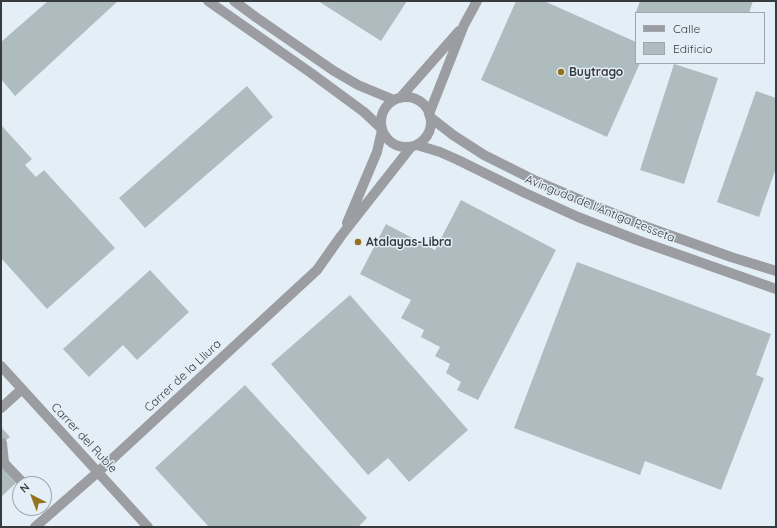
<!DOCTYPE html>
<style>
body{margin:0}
#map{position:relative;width:777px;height:528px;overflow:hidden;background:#e4eef7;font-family:Quicksand,sans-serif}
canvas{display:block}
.frame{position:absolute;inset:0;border:2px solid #373b3e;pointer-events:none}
.legend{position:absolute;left:635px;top:12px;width:130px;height:52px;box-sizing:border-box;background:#e4eef7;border:1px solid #9fa6ad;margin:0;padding:5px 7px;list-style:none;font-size:12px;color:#373b3e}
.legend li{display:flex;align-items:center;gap:8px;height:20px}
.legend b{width:20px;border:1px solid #9fa6ad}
.north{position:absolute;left:12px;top:476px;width:40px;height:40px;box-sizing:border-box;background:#e4eef7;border:1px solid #9fa6ad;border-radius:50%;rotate:318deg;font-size:11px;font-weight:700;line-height:16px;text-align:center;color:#373b3e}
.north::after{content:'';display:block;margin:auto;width:14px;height:18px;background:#95721b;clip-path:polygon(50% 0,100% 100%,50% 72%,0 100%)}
</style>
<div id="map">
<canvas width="777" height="528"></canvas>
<div class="frame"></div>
<ul class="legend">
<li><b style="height:5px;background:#9c9da2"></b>Calle</li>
<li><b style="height:11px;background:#aebcbf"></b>Edificio</li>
</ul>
<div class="north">N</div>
</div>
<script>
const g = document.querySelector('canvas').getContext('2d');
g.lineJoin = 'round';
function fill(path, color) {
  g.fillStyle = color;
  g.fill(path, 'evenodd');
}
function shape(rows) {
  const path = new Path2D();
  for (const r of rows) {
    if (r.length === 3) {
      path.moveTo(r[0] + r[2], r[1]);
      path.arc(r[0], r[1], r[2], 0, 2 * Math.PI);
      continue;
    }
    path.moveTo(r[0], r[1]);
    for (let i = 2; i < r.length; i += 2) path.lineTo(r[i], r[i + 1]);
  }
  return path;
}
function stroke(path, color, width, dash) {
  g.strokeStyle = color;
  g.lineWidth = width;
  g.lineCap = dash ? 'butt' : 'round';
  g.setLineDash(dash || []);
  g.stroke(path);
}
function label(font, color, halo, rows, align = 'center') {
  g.font = font + ' Quicksand,sans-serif';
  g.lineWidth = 3;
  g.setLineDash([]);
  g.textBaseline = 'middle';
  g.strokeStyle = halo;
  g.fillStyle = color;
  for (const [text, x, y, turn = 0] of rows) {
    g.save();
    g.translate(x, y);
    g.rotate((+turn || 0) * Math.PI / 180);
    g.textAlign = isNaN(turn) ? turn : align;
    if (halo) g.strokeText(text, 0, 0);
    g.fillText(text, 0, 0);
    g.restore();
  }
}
fill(shape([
 [48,1,118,1,15,96,1,79,1,42],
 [318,1,407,1,381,41],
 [516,1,544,1,636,42,636,63,640,63,607,137,481,80],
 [640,1,753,1,749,13,639,13,636,12],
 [674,64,718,78,684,184,640,170],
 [247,86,273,117,145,228,119,198],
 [756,91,776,98,776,168,759,217,717,202],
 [1,125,32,159,25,165,36,177,44,170,115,248,47,309,1,258],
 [461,200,556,250,478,400,457,390,461,382,446,373,450,364,435,356,440,347,421,337,424,330,401,318,411,300,360,274,386,224,435,250],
 [577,262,771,334,756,375,764,378,721,490,645,461,640,475,514,428],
 [150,270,189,312,137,360,123,345,89,377,63,349],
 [350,295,468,430,409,482,388,458,368,475,271,364],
 [245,385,367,518,358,527,209,527,155,468],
 [1,427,10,437,1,444],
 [1,467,16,483,1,497]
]), '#aebcbf');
stroke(shape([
 [208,1,311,73,364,112,381,128],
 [234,1,257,18,334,71,358,85,394,100],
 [406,122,25],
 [400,98,459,31],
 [429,114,464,25,477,1],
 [430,117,453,135,484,155,534,180,588,203,647,227,731,257,776,271],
 [417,145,440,152,458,160,525,193,578,217,637,240,776,289],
 [347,223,377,152,382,130],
 [1,366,148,527],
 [1,408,22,389],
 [2,443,4,463,24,484],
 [35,527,98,472,317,270,341,236,411,147]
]), '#9c9da2', 10);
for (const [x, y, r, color] of [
 [561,72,4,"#95721b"],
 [358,242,4,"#95721b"]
]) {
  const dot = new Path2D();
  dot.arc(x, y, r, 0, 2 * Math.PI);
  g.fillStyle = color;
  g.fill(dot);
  stroke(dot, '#e4eef7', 1.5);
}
label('bold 12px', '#373b3e', '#e4eef7', [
 ["Buytrago",569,72],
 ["Atalayas-Libra",366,242]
], 'left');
label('12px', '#373b3e', '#e4eef7', [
 ["Avinguda de l'Antiga Pesseta",600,209,22],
 ["Carrer de la Lliura",183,376,-43],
 ["Carrer del Ruble",84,438,47]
]);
</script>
